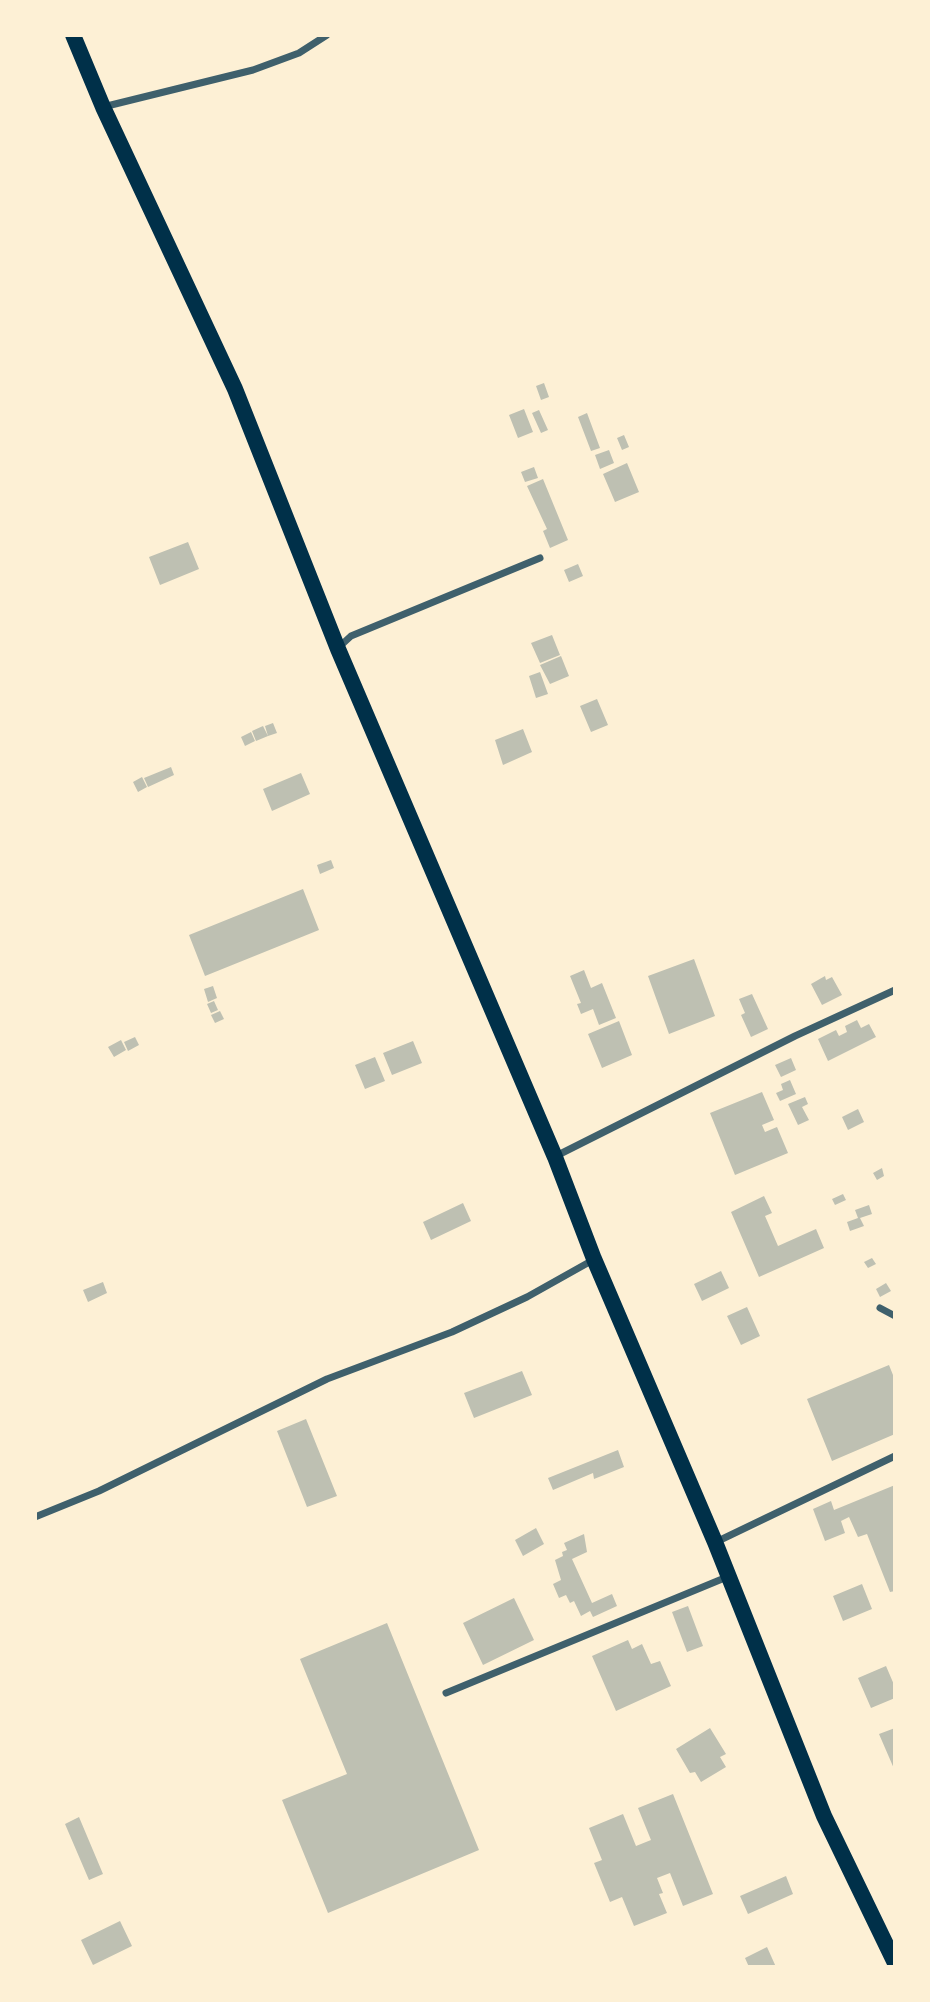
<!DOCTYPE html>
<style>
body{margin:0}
#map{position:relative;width:930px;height:2002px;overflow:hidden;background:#fdf0d5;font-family:"Exo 2",sans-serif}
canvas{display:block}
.frame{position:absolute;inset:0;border:37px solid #fdf0d5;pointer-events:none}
</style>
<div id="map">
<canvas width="930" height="2002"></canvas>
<div class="frame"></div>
</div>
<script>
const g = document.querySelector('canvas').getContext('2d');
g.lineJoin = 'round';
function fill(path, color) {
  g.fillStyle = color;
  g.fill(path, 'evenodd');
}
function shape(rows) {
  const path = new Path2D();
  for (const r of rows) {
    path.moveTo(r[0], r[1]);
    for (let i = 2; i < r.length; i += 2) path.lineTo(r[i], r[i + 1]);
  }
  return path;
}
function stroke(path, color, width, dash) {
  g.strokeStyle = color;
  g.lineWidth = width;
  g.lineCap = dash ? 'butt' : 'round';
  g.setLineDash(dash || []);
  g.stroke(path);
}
fill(shape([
 [544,383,549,397,541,400,536,386],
 [524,409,533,432,518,438,509,415],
 [539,410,548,430,541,433,532,413],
 [587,413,600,448,591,451,578,417],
 [624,435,629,447,622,450,617,438],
 [609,450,614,463,600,469,595,455],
 [627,463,639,492,615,502,603,474],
 [534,467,538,478,525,482,521,472],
 [543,479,568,540,550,548,543,531,547,529,527,486],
 [188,542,199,569,160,585,149,557],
 [578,564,583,576,569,582,564,570],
 [552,635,560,655,540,663,531,643],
 [561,656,569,676,550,684,540,665],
 [540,672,548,694,536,698,529,676],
 [597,699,608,725,591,732,580,706],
 [273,723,277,733,268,736,265,726],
 [263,726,268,736,256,741,252,731],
 [523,729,532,752,503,765,495,740],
 [251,732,255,741,245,746,241,737],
 [171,767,174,775,148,787,144,778],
 [301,773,310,794,272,811,263,789],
 [142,777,147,787,138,792,133,782],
 [331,860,334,868,320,874,317,865],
 [303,889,319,930,205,976,189,935],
 [694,959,715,1016,669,1034,648,976],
 [584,970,591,988,602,983,616,1018,599,1025,593,1009,581,1014,577,1004,581,1003,570,976],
 [825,976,826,980,832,977,842,995,822,1005,811,984],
 [213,986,217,998,208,1002,204,989],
 [752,994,768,1029,751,1037,741,1015,745,1013,739,999],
 [214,1001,218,1010,211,1013,207,1004],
 [220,1011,224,1019,215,1023,211,1015],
 [857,1020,861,1028,869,1024,876,1037,828,1061,818,1039,836,1030,839,1036,847,1032,845,1026],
 [619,1021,632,1055,602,1068,588,1034],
 [135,1037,139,1045,128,1051,124,1042],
 [121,1040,126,1050,114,1057,108,1047],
 [413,1041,422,1063,392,1075,383,1053],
 [375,1057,385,1081,365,1089,355,1065],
 [791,1058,796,1070,781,1077,775,1065],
 [790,1080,796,1094,780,1101,776,1093,783,1090,781,1084],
 [762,1092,774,1120,762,1125,765,1132,777,1127,788,1153,735,1175,710,1113],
 [805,1097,808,1104,802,1107,809,1120,798,1125,788,1104],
 [858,1109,864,1122,848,1130,842,1117],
 [882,1168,884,1176,877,1180,873,1173],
 [843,1194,846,1200,835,1205,832,1199],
 [764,1196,772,1213,765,1216,778,1246,816,1229,824,1248,759,1277,731,1212],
 [463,1203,471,1221,431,1240,423,1222],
 [869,1205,872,1214,860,1218,864,1226,850,1231,847,1222,858,1218,855,1210],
 [872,1258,876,1264,868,1268,864,1262],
 [721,1271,729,1288,702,1301,694,1284],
 [103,1282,107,1293,88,1302,83,1290],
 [886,1283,891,1291,880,1297,876,1289],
 [747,1307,760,1336,741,1345,727,1316],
 [889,1365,895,1380,895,1434,832,1461,807,1399],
 [522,1371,532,1395,474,1418,464,1393],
 [306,1419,337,1496,307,1507,277,1431],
 [618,1450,624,1467,594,1479,593,1473,553,1490,548,1478],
 [895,1485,895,1591,890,1592,867,1534,858,1537,849,1517,841,1521,845,1533,825,1541,813,1509,831,1501,834,1510],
 [536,1528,544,1544,523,1556,515,1540],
 [584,1534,587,1552,572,1559,592,1603,612,1594,617,1606,593,1617,590,1611,581,1616,574,1601,570,1603,566,1595,559,1598,553,1584,561,1580,555,1560,563,1556,562,1552,567,1550,564,1543],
 [862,1584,872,1609,843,1621,833,1596],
 [514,1598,534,1640,483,1665,463,1623],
 [688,1606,703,1646,687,1652,672,1612],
 [387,1623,479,1850,328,1913,282,1800,347,1774,300,1659],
 [628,1640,632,1649,642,1644,651,1664,660,1661,671,1686,616,1711,592,1656],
 [886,1666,895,1687,895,1698,871,1708,858,1678],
 [710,1728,726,1754,720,1757,726,1767,701,1782,695,1772,690,1773,676,1749],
 [895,1728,895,1771,879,1734],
 [673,1794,713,1894,683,1906,670,1873,657,1878,663,1893,659,1894,667,1913,634,1926,622,1897,610,1902,594,1863,602,1860,589,1828,623,1814,636,1846,651,1840,638,1808],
 [79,1817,103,1874,89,1880,65,1824],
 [786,1876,793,1894,748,1914,740,1896],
 [120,1921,132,1946,93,1965,81,1940],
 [767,1947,776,1967,749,1967,745,1958]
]), '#bec0b2');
stroke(shape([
 [103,107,253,70,299,53,327,35],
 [338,648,351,636,540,558],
 [556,1156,795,1036,895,990],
 [880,1308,895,1316],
 [35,1517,99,1491,327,1379,452,1332,527,1297,593,1260],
 [716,1542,895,1456],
 [446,1693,727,1577]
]), '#3f606c', 7);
stroke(shape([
 [73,35,103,107,235,389,338,649,555,1157,594,1259,715,1542,824,1816,895,1963]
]), '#003049', 16);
</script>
